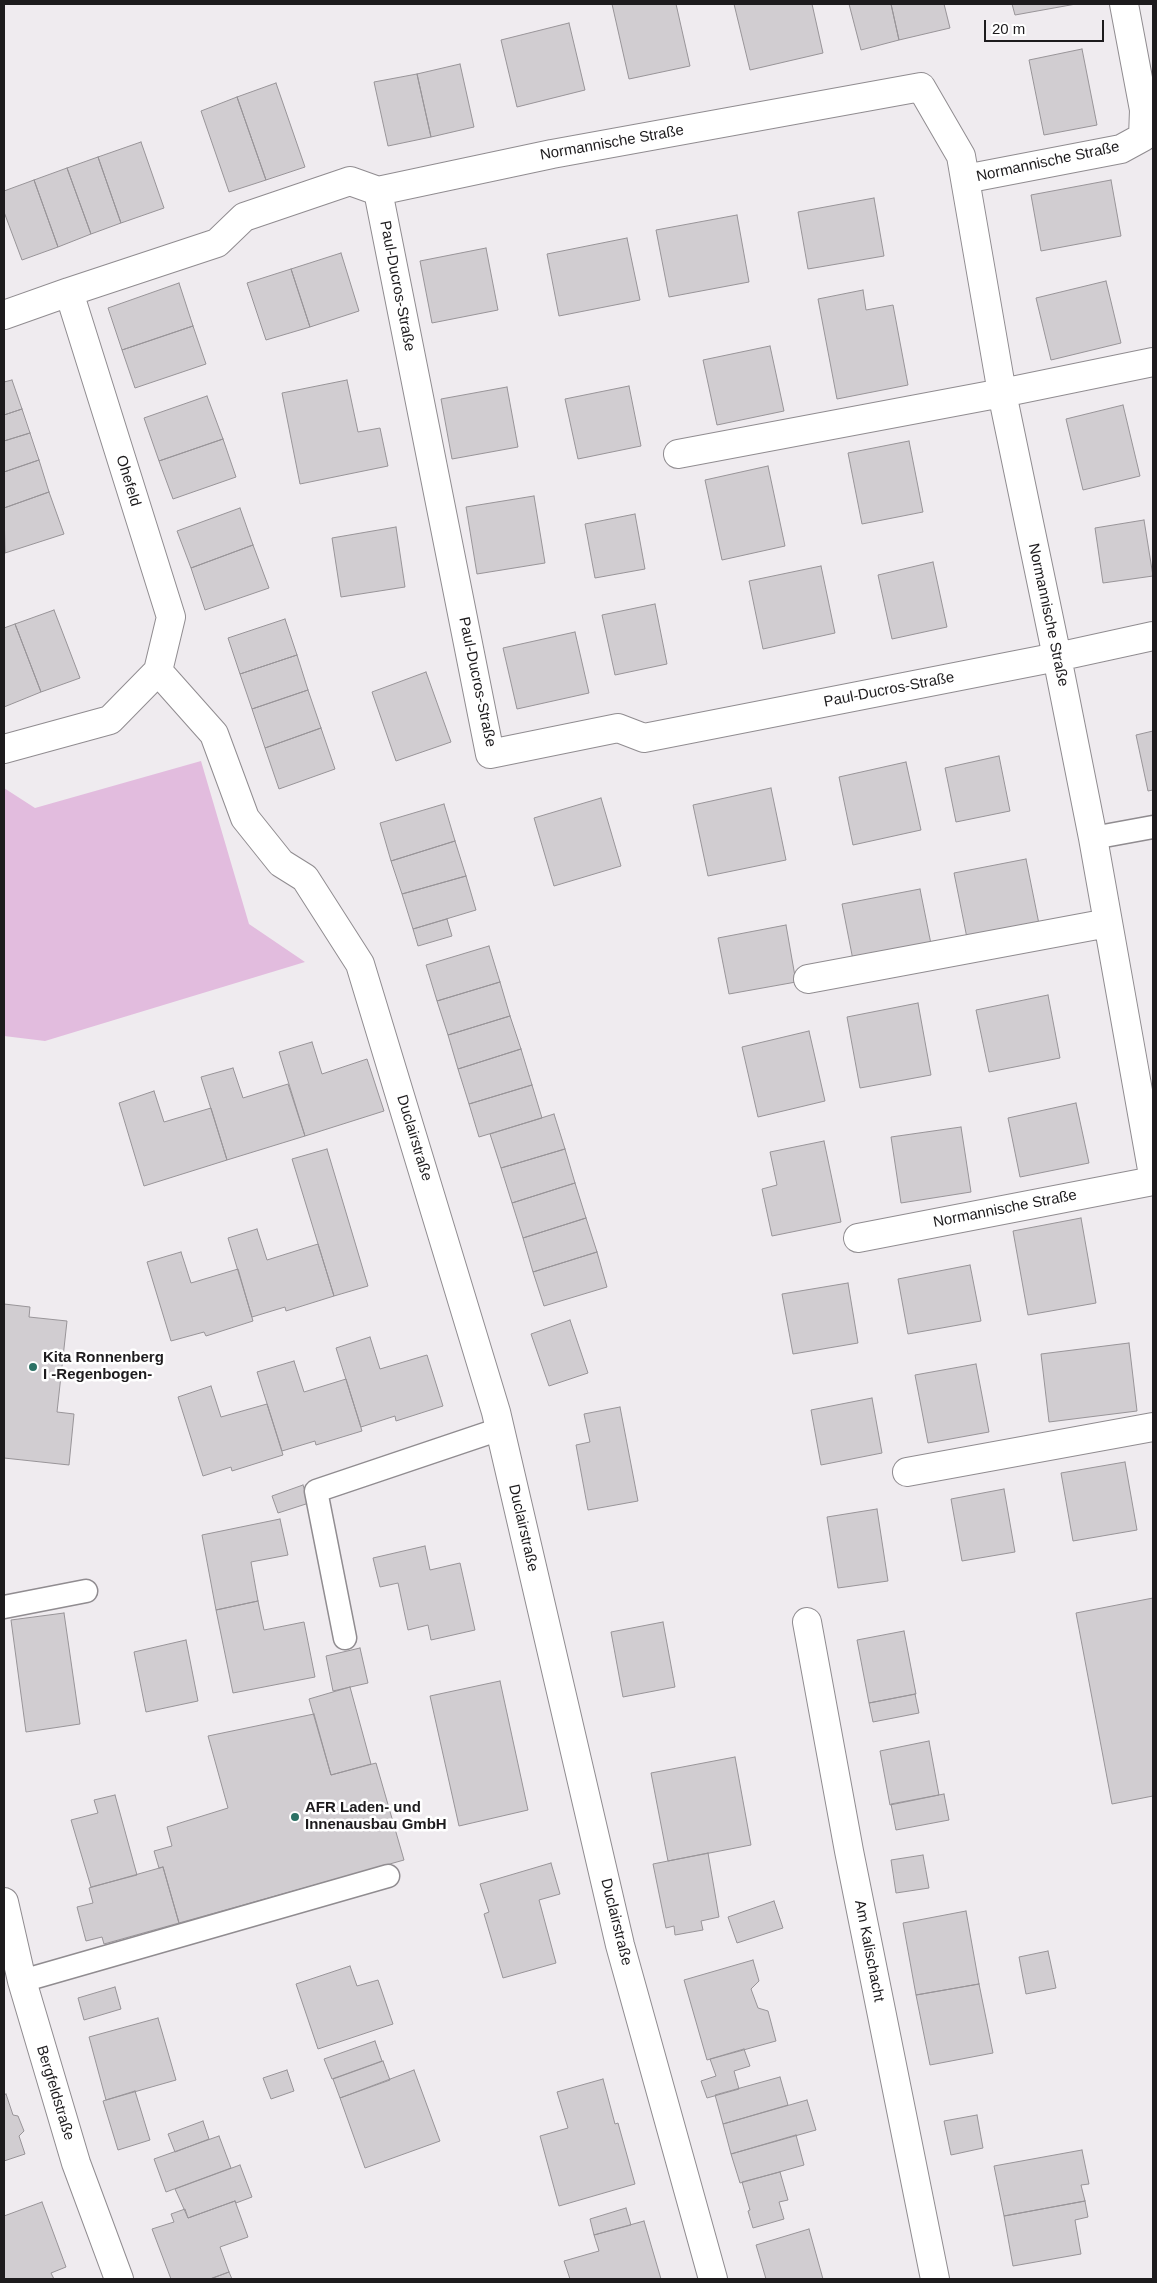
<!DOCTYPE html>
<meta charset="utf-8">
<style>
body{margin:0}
#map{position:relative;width:1157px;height:2283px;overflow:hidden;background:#efebef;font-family:Helvetica,sans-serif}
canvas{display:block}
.frame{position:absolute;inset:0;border:5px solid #1d1b1d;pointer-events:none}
.scale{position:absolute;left:984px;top:20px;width:120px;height:22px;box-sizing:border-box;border:2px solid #1d1b1d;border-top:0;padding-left:6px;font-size:15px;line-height:18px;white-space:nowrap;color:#1d1b1d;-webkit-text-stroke:4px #fff;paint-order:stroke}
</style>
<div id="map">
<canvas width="1157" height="2283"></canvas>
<div class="frame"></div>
<div class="scale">20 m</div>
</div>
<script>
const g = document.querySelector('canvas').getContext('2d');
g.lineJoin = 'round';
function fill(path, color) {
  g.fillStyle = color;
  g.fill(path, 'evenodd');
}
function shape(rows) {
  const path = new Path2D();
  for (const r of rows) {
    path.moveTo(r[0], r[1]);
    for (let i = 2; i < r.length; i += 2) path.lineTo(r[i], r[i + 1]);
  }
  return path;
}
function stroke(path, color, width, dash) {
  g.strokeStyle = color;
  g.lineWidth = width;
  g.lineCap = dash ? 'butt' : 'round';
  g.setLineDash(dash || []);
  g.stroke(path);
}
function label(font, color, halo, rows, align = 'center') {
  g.font = font + ' Helvetica,sans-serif';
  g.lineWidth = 5;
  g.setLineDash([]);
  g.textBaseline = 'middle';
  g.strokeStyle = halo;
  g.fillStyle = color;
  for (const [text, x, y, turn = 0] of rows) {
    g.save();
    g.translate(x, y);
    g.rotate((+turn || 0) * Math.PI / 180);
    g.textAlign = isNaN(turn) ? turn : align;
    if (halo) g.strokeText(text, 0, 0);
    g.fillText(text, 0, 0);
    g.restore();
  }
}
fill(shape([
 [201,761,249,924,305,962,45,1041,4,1036,4,788,35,808]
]), '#e2bcde');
const building = shape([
 [612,4,676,4,690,66,629,79,612,4],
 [734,4,812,4,823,53,750,70,734,4],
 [849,4,891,4,899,40,861,50,849,4],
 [891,4,944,4,950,28,899,40,891,4],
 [1012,4,1076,4,1015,15,1012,4],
 [569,23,585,90,517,107,501,40,569,23],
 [1082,49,1097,125,1044,135,1029,60,1082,49],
 [460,64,474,127,431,137,417,74,460,64],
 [417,74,431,137,388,146,374,82,417,74],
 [276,83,305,167,266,180,237,97,276,83],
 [237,97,266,180,229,192,201,111,237,97],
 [141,142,164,208,121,223,98,157,141,142],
 [98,157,121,223,91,234,67,168,98,157],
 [67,168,91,234,58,247,34,180,67,168],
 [34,180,58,247,22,260,4,212,4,191,34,180],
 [1111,180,1121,236,1041,251,1031,195,1111,180],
 [874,198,884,256,808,269,798,212,874,198],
 [737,215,749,282,669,297,656,230,737,215],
 [627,238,640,300,559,316,547,254,627,238],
 [486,248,498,310,432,323,420,261,486,248],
 [341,253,359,311,310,327,291,269,341,253],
 [291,269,310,327,266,340,247,283,291,269],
 [1106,281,1121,343,1051,360,1036,298,1106,281],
 [179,283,193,326,122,350,108,308,179,283],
 [863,290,866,310,893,305,908,385,837,399,818,299,863,290],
 [193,326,206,364,135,388,122,350,193,326],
 [770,346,784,411,717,425,703,360,770,346],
 [12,380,22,409,4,415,4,382,12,380],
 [347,380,358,432,380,428,388,466,300,484,282,393,347,380],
 [629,386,641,446,578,459,565,399,629,386],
 [507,387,518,447,452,459,441,399,507,387],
 [207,396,223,439,159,461,144,418,207,396],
 [1123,405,1140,476,1083,490,1066,419,1123,405],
 [22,409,30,433,4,441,4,415,22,409],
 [30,433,39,460,4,472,4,441,30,433],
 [223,439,236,477,173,499,159,461,223,439],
 [909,441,923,512,862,524,848,453,909,441],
 [39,460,49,492,4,508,4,472,39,460],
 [768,466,785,546,722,560,705,480,768,466],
 [49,492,64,534,5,553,4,508,49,492],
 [534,496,545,563,477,574,466,507,534,496],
 [240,508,253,545,191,568,177,531,240,508],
 [635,514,645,569,595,578,585,524,635,514],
 [1144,520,1153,576,1103,583,1095,528,1144,520],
 [396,527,405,587,341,597,332,538,396,527],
 [253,545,269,588,205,610,191,568,253,545],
 [933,562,947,627,892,639,878,575,933,562],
 [821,566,835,633,763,649,749,581,821,566],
 [655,604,667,664,615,675,602,615,655,604],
 [54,610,80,678,41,692,15,624,54,610],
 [285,619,297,655,240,674,228,638,285,619],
 [15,624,41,692,4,707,4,628,15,624],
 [575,632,589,693,517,709,503,648,575,632],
 [297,655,308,690,252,709,240,674,297,655],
 [426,672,451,742,396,761,372,692,426,672],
 [308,690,321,728,265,748,252,709,308,690],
 [321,728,335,769,279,789,265,748,321,728],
 [1153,731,1153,790,1148,791,1136,735,1153,731],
 [999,756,1010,811,956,822,945,768,999,756],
 [906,762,921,830,853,845,839,777,906,762],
 [771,788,786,860,708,876,693,805,771,788],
 [601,798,621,866,554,886,534,818,601,798],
 [444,804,455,841,391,861,380,823,444,804],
 [455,841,466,876,402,894,391,861,455,841],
 [1026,859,1039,924,967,938,954,873,1026,859],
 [466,876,476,910,413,929,402,894,466,876],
 [920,889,931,944,853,960,842,904,920,889],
 [447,919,452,936,418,946,413,929,447,919],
 [786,925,796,982,729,994,718,938,786,925],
 [489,946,500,982,437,1001,426,965,489,946],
 [500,982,510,1016,448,1035,437,1001,500,982],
 [1048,995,1060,1058,989,1072,976,1010,1048,995],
 [918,1003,931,1075,860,1088,847,1017,918,1003],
 [510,1016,521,1049,458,1069,448,1035,510,1016],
 [809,1031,825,1101,758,1117,742,1047,809,1031],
 [312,1042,322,1074,367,1059,384,1111,305,1136,279,1052,312,1042],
 [521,1049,532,1085,469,1104,458,1069,521,1049],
 [233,1068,243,1098,288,1084,305,1136,227,1160,201,1077,233,1068],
 [532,1085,542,1118,479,1137,469,1104,532,1085],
 [154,1091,164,1122,211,1108,227,1160,144,1186,119,1103,154,1091],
 [1076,1103,1089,1163,1020,1177,1008,1118,1076,1103],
 [554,1114,565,1149,501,1168,490,1134,554,1114],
 [961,1127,971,1192,901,1203,891,1137,961,1127],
 [824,1141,841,1222,772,1236,762,1189,777,1185,770,1152,824,1141],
 [327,1149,368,1286,334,1296,292,1159,327,1149],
 [565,1149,575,1183,512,1203,501,1168,565,1149],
 [575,1183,586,1218,523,1238,512,1203,575,1183],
 [586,1218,597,1252,533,1272,523,1238,586,1218],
 [1081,1218,1096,1303,1028,1315,1013,1231,1081,1218],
 [257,1229,267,1260,318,1244,334,1296,286,1311,285,1307,252,1317,228,1238,257,1229],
 [181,1252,191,1283,238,1269,253,1321,206,1336,204,1332,171,1341,147,1262,181,1252],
 [597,1252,607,1287,544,1306,533,1272,597,1252],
 [970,1265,981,1321,908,1334,898,1279,970,1265],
 [848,1283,858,1343,793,1354,782,1294,848,1283],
 [4,1304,30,1307,29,1317,67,1321,57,1412,74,1414,69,1465,4,1458,4,1304],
 [570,1320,588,1373,549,1386,531,1334,570,1320],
 [370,1337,380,1369,427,1355,443,1406,396,1421,395,1416,361,1427,336,1348,370,1337],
 [1129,1343,1137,1411,1049,1422,1041,1354,1129,1343],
 [294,1361,304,1392,346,1379,362,1431,316,1445,315,1441,282,1451,257,1372,294,1361],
 [976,1364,989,1432,928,1443,915,1375,976,1364],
 [211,1386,221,1417,267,1404,283,1455,232,1471,231,1467,203,1476,178,1397,211,1386],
 [872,1398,882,1453,821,1465,811,1410,872,1398],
 [620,1407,638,1501,588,1510,576,1445,590,1442,584,1414,620,1407],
 [1125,1462,1137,1530,1073,1541,1061,1473,1125,1462],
 [303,1485,309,1503,278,1513,272,1496,303,1485],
 [1004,1489,1015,1552,962,1561,951,1499,1004,1489],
 [877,1509,888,1581,838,1588,827,1517,877,1509],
 [280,1519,288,1555,251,1562,258,1601,216,1610,202,1535,280,1519],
 [425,1546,430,1570,460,1563,475,1630,431,1640,428,1625,408,1630,398,1583,380,1587,373,1558,425,1546],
 [1153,1598,1153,1796,1112,1804,1076,1613,1153,1598],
 [258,1601,264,1630,304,1622,315,1677,233,1693,216,1610,258,1601],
 [64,1613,80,1724,26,1732,11,1620,64,1613],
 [663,1622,675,1687,623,1697,611,1632,663,1622],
 [904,1631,916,1694,869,1703,857,1640,904,1631],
 [186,1640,198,1701,146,1712,134,1652,186,1640],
 [360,1648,368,1683,333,1691,326,1656,360,1648],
 [500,1681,528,1810,459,1826,430,1696,500,1681],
 [350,1687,371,1764,331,1775,309,1699,350,1687],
 [915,1694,919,1713,873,1722,869,1703,915,1694],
 [314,1714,331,1775,376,1763,404,1860,179,1923,163,1867,159,1868,154,1851,172,1846,167,1827,228,1808,208,1736,314,1714],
 [929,1741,939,1795,890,1805,880,1751,929,1741],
 [735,1757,751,1845,668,1861,651,1773,735,1757],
 [944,1794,949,1820,896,1830,891,1804,944,1794],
 [115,1795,137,1875,91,1887,71,1820,98,1813,94,1800,115,1795],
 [708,1853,719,1917,701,1921,703,1930,675,1935,674,1926,666,1928,653,1864,708,1853],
 [923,1855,929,1888,896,1893,891,1860,923,1855],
 [551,1863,560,1894,539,1900,556,1963,503,1978,484,1914,489,1912,480,1884,551,1863],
 [163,1867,179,1923,104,1944,102,1937,86,1941,77,1907,93,1903,89,1888,163,1867],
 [774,1901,783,1928,737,1943,728,1917,774,1901],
 [966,1911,979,1984,916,1995,903,1923,966,1911],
 [1048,1951,1056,1988,1026,1994,1019,1957,1048,1951],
 [753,1960,759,1981,751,1989,758,2008,768,2011,776,2041,707,2060,684,1980,753,1960],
 [350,1966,357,1986,378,1980,393,2024,318,2049,296,1984,350,1966],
 [979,1984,993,2053,930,2065,916,1995,979,1984],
 [115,1987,121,2009,84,2020,78,1998,115,1987],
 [158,2018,176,2080,106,2100,89,2037,158,2018],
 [375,2041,382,2061,332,2079,324,2059,375,2041],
 [744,2049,750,2066,734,2071,739,2089,707,2098,701,2081,716,2076,710,2059,744,2049],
 [383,2061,390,2080,340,2098,333,2079,383,2061],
 [287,2070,294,2091,271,2099,263,2078,287,2070],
 [414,2070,440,2141,365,2168,340,2098,414,2070],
 [780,2077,788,2105,723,2124,715,2095,780,2077],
 [603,2079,615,2124,618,2123,635,2184,559,2206,540,2136,568,2128,557,2092,603,2079],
 [135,2091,150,2140,118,2150,103,2101,135,2091],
 [6,2094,13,2115,18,2116,24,2131,19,2136,25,2154,4,2161,4,2095,6,2094],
 [807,2100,816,2130,731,2154,723,2124,807,2100],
 [977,2115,983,2148,951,2155,944,2121,977,2115],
 [203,2121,209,2139,175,2152,168,2134,203,2121],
 [796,2135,804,2165,740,2183,731,2154,796,2135],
 [219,2136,231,2168,166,2192,154,2159,219,2136],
 [1082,2150,1089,2184,1081,2185,1085,2201,1004,2216,994,2166,1082,2150],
 [240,2165,252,2197,236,2203,235,2201,188,2218,175,2189,240,2165],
 [780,2172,788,2200,779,2202,784,2219,753,2228,748,2211,750,2210,742,2182,780,2172],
 [235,2201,248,2237,220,2247,229,2272,210,2279,171,2279,152,2229,174,2222,171,2214,185,2209,188,2218,235,2201],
 [1085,2201,1088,2217,1075,2220,1081,2254,1013,2266,1004,2216,1085,2201],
 [42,2202,66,2267,51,2273,54,2279,4,2279,4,2216,42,2202],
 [626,2208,631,2225,594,2235,590,2219,626,2208],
 [644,2221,661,2279,570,2279,564,2261,599,2251,594,2235,644,2221],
 [809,2229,823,2279,766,2279,756,2245,809,2229],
 [229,2272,232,2279,210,2279,229,2272]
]);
fill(building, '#d1cdd1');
stroke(building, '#989498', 1);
const lane = shape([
 [1093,838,1153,827],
 [4,1607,86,1591],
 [345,1638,316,1491,500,1429],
 [22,1981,388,1876]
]);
const street = shape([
 [965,179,1121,149,1143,137,1144,110,1124,4],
 [378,191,490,754,618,728,644,738,1057,657,1153,636],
 [69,292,217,243,244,217,350,181,378,191,552,154,921,87,961,156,1002,393,1057,657,1093,838,1153,1175],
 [4,315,69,292,171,617,158,671,214,734,245,818,281,863,305,878,360,964,496,1412,620,1945,713,2279],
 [678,454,1002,393,1153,362],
 [4,749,110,720,158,671],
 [808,979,1108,923],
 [858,1238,1153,1181],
 [907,1472,1153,1427],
 [807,1622,849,1851,935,2279],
 [4,1902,22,1981,76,2163,119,2279]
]);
stroke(lane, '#908c90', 25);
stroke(street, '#908c90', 30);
stroke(lane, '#fff', 22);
stroke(street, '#fff', 28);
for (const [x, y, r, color] of [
 [33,1367,5,"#2c7165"],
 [295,1817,5,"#2c7165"]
]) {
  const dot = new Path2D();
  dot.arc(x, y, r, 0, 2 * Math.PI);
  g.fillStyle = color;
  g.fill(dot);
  stroke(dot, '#fff', 2);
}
label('15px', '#1d1b1d', '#fff', [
 ["Normannische Straße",612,143,-10],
 ["Normannische Straße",1048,162,-12],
 ["Paul-Ducros-Straße",397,286,79],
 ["Ohefeld",128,481,73],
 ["Normannische Straße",1048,615,78],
 ["Paul-Ducros-Straße",477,682,78],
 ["Paul-Ducros-Straße",889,690,-11],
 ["Duclairstraße",414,1138,73],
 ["Normannische Straße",1005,1209,-11],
 ["Duclairstraße",523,1528,77],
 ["Duclairstraße",616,1922,76],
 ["Am Kalischacht",869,1951,79],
 ["Bergfeldstraße",55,2093,73]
]);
label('bold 15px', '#1d1b1d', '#fff', [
 ["Kita Ronnenberg",43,1358],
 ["I -Regenbogen-",43,1375],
 ["AFR Laden- und",305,1808],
 ["Innenausbau GmbH",305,1825]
], 'left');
</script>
